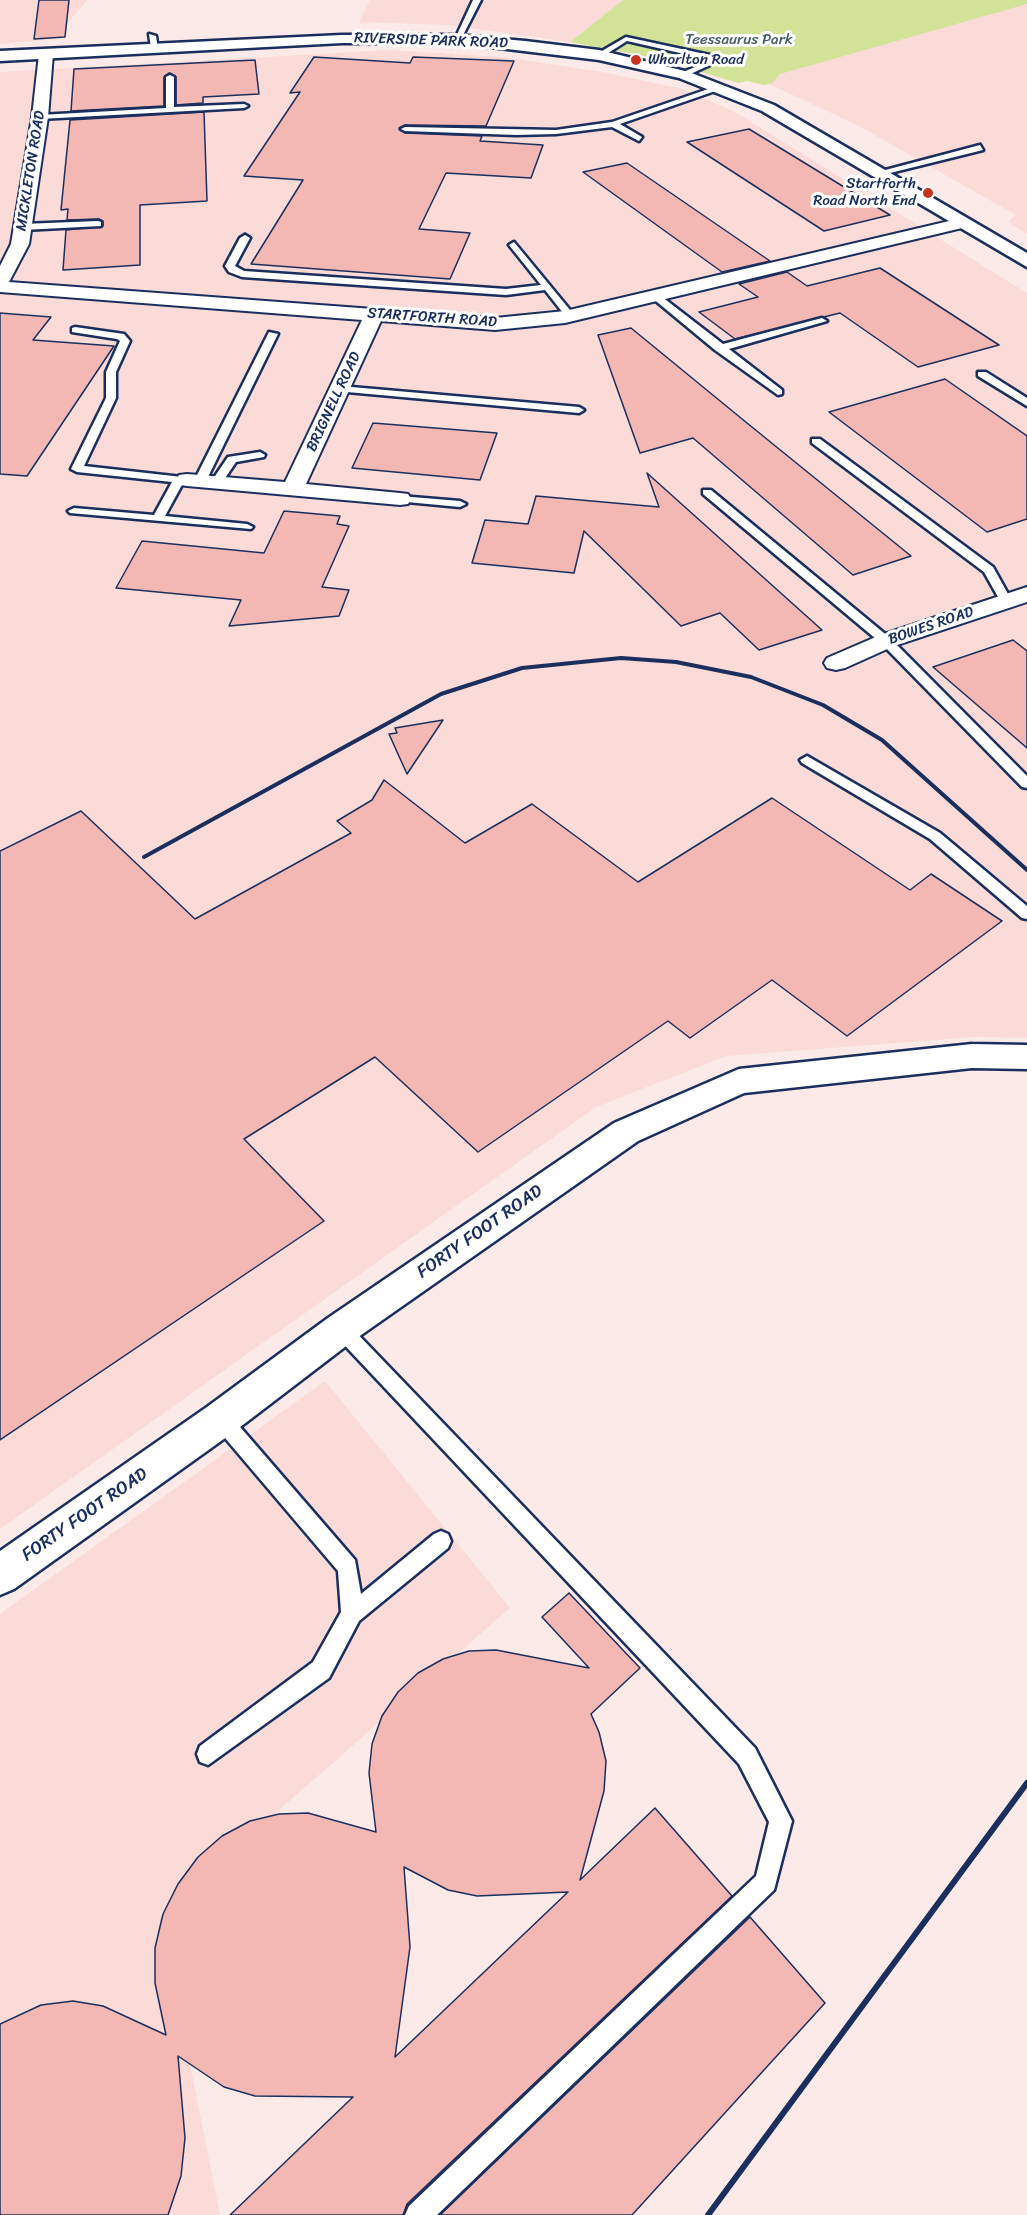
<!DOCTYPE html>
<style>
body{margin:0}
canvas{display:block;background:#fceae8}
</style>
<canvas width="1027" height="2215"></canvas>
<script>
const g = document.querySelector('canvas').getContext('2d');
g.lineJoin = 'round';
function fill(path, color) {
  g.fillStyle = color;
  g.fill(path, 'evenodd');
}
function shape(rows) {
  const path = new Path2D();
  for (const r of rows) {
    path.moveTo(r[0], r[1]);
    for (let i = 2; i < r.length; i += 2) path.lineTo(r[i], r[i + 1]);
  }
  return path;
}
function stroke(path, color, width, dash) {
  g.strokeStyle = color;
  g.lineWidth = width;
  g.lineCap = dash ? 'butt' : 'round';
  g.setLineDash(dash || []);
  g.stroke(path);
}
function label(font, color, halo, rows, align = 'center') {
  g.font = font + ' Sriracha,sans-serif';
  g.lineWidth = 6;
  g.setLineDash([]);
  g.textBaseline = 'middle';
  g.strokeStyle = halo;
  g.fillStyle = color;
  for (const [text, x, y, turn = 0] of rows) {
    g.save();
    g.translate(x, y);
    g.rotate((+turn || 0) * Math.PI / 180);
    g.textAlign = isNaN(turn) ? turn : align;
    if (halo) g.strokeText(text, 0, 0);
    g.fillText(text, 0, 0);
    g.restore();
  }
}
fill(shape([
 [0,0,87,0,54,39,0,44],
 [370,0,623,0,570,42,448,25,359,22],
 [1027,2,1027,234,1008,222,1016,215,857,125,756,78],
 [389,50,503,57,602,72,683,89,735,112,1027,293,1027,1038,976,1037,726,1056,596,1107,0,1529,0,72],
 [325,1381,510,1608,160,1914,220,2215,0,2215,0,1614]
]), '#fadbd8');
fill(shape([
 [623,0,1027,0,1027,4,780,74,772,83,764,85,747,81,738,83,655,58,570,42]
]), '#d2e296');
const building = shape([
 [39,0,69,0,65,37,34,39,39,0],
 [314,57,410,63,413,57,514,61,486,126,405,125,399,128,405,133,482,136,480,141,543,145,531,178,446,173,419,229,470,233,450,279,251,264,303,180,244,176,300,92,290,93,314,57],
 [255,60,259,94,203,97,203,103,176,105,176,77,169,73,164,77,164,106,71,111,74,69,255,60],
 [204,112,207,201,140,205,140,265,63,270,66,230,103,226,103,221,99,219,67,220,68,209,61,210,70,120,204,112],
 [749,129,890,215,824,231,687,142,749,129],
 [627,163,770,261,722,272,583,172,627,163],
 [880,268,999,345,918,367,840,313,735,339,699,312,758,297,739,284,787,272,807,286,880,268],
 [0,313,51,317,33,340,114,346,27,476,0,474,0,313],
 [631,328,747,423,911,556,853,575,693,438,640,453,598,335,631,328],
 [945,379,1027,436,1027,519,987,532,829,412,945,379],
 [373,423,497,433,480,480,352,468,373,423],
 [647,473,822,630,759,650,720,613,681,626,584,531,574,573,472,563,485,520,528,524,536,496,659,507,647,473],
 [284,511,340,516,337,524,349,526,322,587,349,590,339,616,229,626,241,600,116,588,142,541,264,553,284,511],
 [1013,640,1027,651,1027,748,933,667,1013,640],
 [443,720,407,774,389,734,397,733,395,728,443,720],
 [384,780,465,843,532,804,638,882,772,798,910,890,931,874,1002,921,847,1036,772,980,690,1038,668,1021,478,1152,375,1057,244,1139,324,1221,0,1440,0,851,81,811,195,919,351,833,337,821,372,800,384,780],
 [569,1593,640,1668,591,1714,599,1732,606,1761,604,1791,580,1880,655,1808,732,1896,407,2204,403,2215,230,2215,353,2097,255,2096,224,2087,178,2056,185,2138,181,2176,168,2215,0,2215,0,2024,41,2005,73,2001,103,2006,166,2035,155,1983,155,1948,163,1914,178,1884,198,1857,222,1836,250,1821,279,1814,308,1813,376,1832,369,1773,372,1744,382,1716,398,1692,418,1673,443,1659,469,1651,496,1650,589,1668,542,1617,569,1593],
 [404,1867,448,1890,477,1896,568,1892,395,2057,410,1947,404,1867],
 [750,1917,825,2003,632,2215,440,2215,750,1917]
]);
fill(building, '#f4b8b4');
stroke(building, '#1b2f5e', 1.5);
const lane = shape([
 [473,0,481,0,461,39,454,41,473,0],
 [149,34,156,36,158,50,151,48,149,34],
 [626,37,719,57,723,59,684,77,681,73,711,60,627,41,602,57,595,55,626,37],
 [170,75,174,77,174,107,244,104,248,106,244,108,40,119,36,117,40,115,166,108,166,77,170,75],
 [717,86,724,88,620,124,642,137,639,141,612,127,556,134,516,135,405,131,401,129,405,127,556,130,612,122,717,86],
 [980,145,983,150,878,176,874,173,980,145],
 [98,221,101,222,101,226,23,230,18,227,23,224,98,221],
 [245,235,250,238,235,266,244,271,506,289,541,285,509,245,514,242,575,316,567,318,545,290,506,295,242,277,229,272,225,266,240,238,245,235],
 [651,293,657,293,723,344,822,318,827,321,729,349,782,390,782,394,778,395,715,350,651,297,651,293],
 [75,327,124,334,130,341,116,372,116,398,84,466,191,478,191,482,183,483,165,516,247,524,253,527,251,529,70,513,68,511,74,508,154,515,172,482,77,472,71,469,106,398,106,372,120,341,117,339,72,332,72,328,75,327],
 [269,332,278,334,206,481,196,483,194,481,269,332],
 [978,372,986,372,1027,398,1027,406,978,376,978,372],
 [340,386,579,407,584,410,579,413,336,391,336,387,340,386],
 [812,439,820,439,993,567,1012,601,1010,604,1002,604,984,572,812,443,812,439],
 [260,452,265,455,264,457,236,462,221,484,211,482,228,457,260,452],
 [703,490,711,490,890,638,1027,776,1027,788,1022,787,882,644,703,494,703,490],
 [400,496,460,501,466,504,460,507,396,501,394,499,400,496],
 [807,756,940,833,1027,906,1027,919,1022,918,930,839,802,763,800,760,807,756],
 [341,1321,347,1323,755,1748,792,1821,774,1890,437,2215,405,2215,409,2206,756,1876,769,1822,739,1764,335,1335,332,1329,335,1323,341,1321],
 [221,1410,228,1413,355,1560,361,1594,434,1534,441,1531,448,1534,451,1541,448,1548,359,1621,329,1678,208,1765,200,1762,197,1754,200,1746,313,1662,341,1612,338,1571,214,1425,211,1419,214,1413,221,1410]
]);
const street = shape([
 [46,50,53,54,48,117,29,244,9,282,495,318,565,311,962,218,971,223,962,228,565,323,495,330,381,321,306,484,400,493,408,494,411,499,408,504,400,505,187,486,179,485,176,480,179,475,187,474,285,482,362,320,0,292,0,266,11,244,32,117,39,54,46,50],
 [1027,587,1027,602,894,646,845,668,836,670,827,668,824,663,827,658,878,636,1027,587]
]);
const secondary = shape([
 [342,35,457,35,525,41,599,50,689,72,774,105,1027,253,1027,267,762,111,679,78,599,60,457,43,342,43,0,61,0,51,342,35],
 [972,1044,1027,1045,1027,1069,972,1068,744,1093,638,1141,354,1340,235,1431,14,1589,0,1595,0,1551,207,1407,328,1318,614,1123,739,1069,972,1044]
]);
stroke(lane, '#1b2f5e', 5);
stroke(street, '#1b2f5e', 4);
stroke(secondary, '#1b2f5e', 5);
fill(lane, '#fff');
fill(street, '#fff');
fill(secondary, '#fff');
stroke(shape([
 [144,857,441,694,522,668,621,658,676,662,751,677,823,705,882,740,1027,870]
]), '#1b2f5e', 4);
stroke(shape([
 [708,2215,1027,1783]
]), '#1b2f5e', 6);
for (const [x, y, r, color] of [
 [636,60,6,"#c8321e"],
 [928,193,6,"#c8321e"]
]) {
  const dot = new Path2D();
  dot.arc(x, y, r, 0, 2 * Math.PI);
  g.fillStyle = color;
  g.fill(dot);
  stroke(dot, '#fff', 2);
}
label('15px', '#495c6c', '#fff', [
 ["Teessaurus Park",739,40]
]);
label('15px', '#1b2f5e', '#fff', [
 ["RIVERSIDE PARK ROAD",431,41,2],
 ["MICKLETON ROAD",31,171,-81],
 ["STARTFORTH ROAD",432,318,4],
 ["BRIGNELL ROAD",334,402,-65],
 ["BOWES ROAD",931,626,-19]
]);
label('15px', '#1b2f5e', '#fff', [
 ["Whorlton Road",648,60],
 ["Startforth",916,184,"right"],
 ["Road North End",916,201,"right"]
], 'left');
label('18px', '#1b2f5e', '#fff', [
 ["FORTY FOOT ROAD",480,1232,-35],
 ["FORTY FOOT ROAD",85,1515,-35]
]);
</script>
